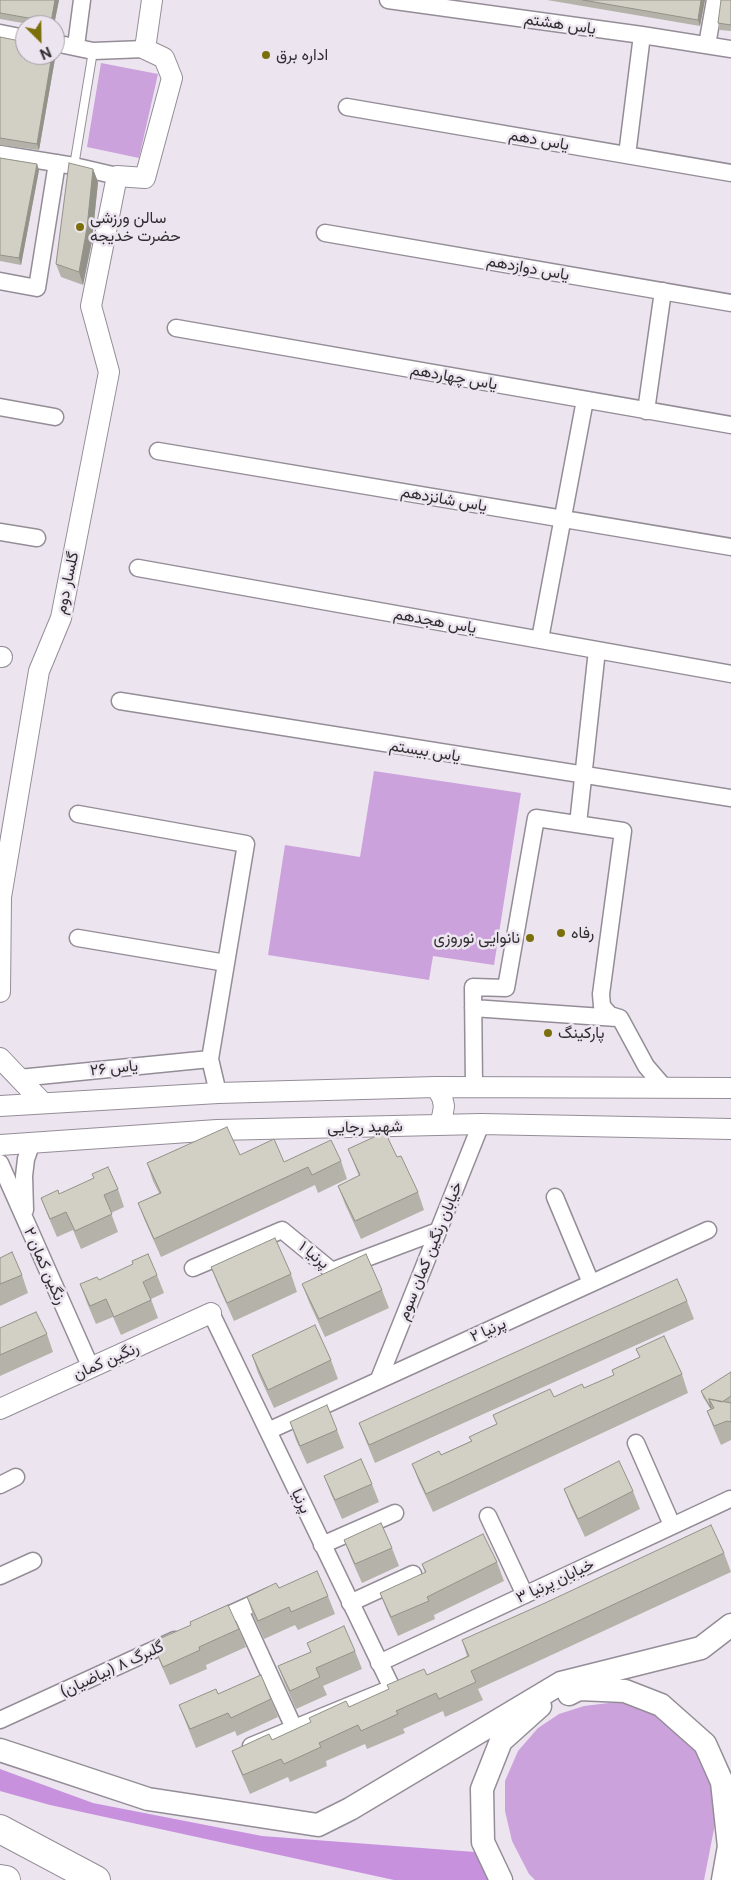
<!DOCTYPE html>
<meta charset="utf-8">
<style>
body{margin:0}
#map{position:relative;width:731px;height:1880px;overflow:hidden;background:#ece4ef;font-family:"Public Sans",sans-serif}
canvas{display:block}
.north{position:absolute;left:15px;top:15px;width:50px;height:50px;box-sizing:border-box;background:#ece4ef;border:1px solid #a19ba3;border-radius:50%;rotate:157deg;font-size:14px;font-weight:700;line-height:20px;text-align:center;color:#302d31}
.north::after{content:'';display:block;margin:auto;width:18px;height:22px;background:#7b6f0c;clip-path:polygon(50% 0,100% 100%,50% 72%,0 100%)}
</style>
<div id="map">
<canvas width="731" height="1880"></canvas>
<div class="north">N</div>
</div>
<script>
const g = document.querySelector('canvas').getContext('2d');
g.lineJoin = 'round';
function fill(path, color) {
  g.fillStyle = color;
  g.fill(path, 'evenodd');
}
function shape(rows) {
  const path = new Path2D();
  for (const r of rows) {
    path.moveTo(r[0], r[1]);
    for (let i = 2; i < r.length; i += 2) path.lineTo(r[i], r[i + 1]);
  }
  return path;
}
function stroke(path, color, width, dash) {
  g.strokeStyle = color;
  g.lineWidth = width;
  g.lineCap = dash ? 'butt' : 'round';
  g.setLineDash(dash || []);
  g.stroke(path);
}
function label(font, color, halo, rows, align = 'center') {
  g.font = font + ' "Public Sans",Vazirmatn,sans-serif';
  g.lineWidth = 5;
  g.setLineDash([]);
  g.textBaseline = 'middle';
  g.strokeStyle = halo;
  g.fillStyle = color;
  for (const [text, x, y, turn = 0] of rows) {
    g.save();
    g.translate(x, y);
    g.rotate((+turn || 0) * Math.PI / 180);
    g.textAlign = isNaN(turn) ? turn : align;
    if (halo) g.strokeText(text, 0, 0);
    g.fillText(text, 0, 0);
    g.restore();
  }
}
fill(shape([
 [101,63,158,74,139,158,87,147],
 [374,771,521,793,494,965,433,956,429,980,268,955,285,845,360,857],
 [617,1702,646,1708,671,1725,692,1747,706,1768,712,1789,716,1819,704,1880,535,1880,529,1874,512,1841,505,1811,505,1781,518,1751,538,1728,559,1714,584,1706]
]), '#cca2dd');
fill(shape([
 [0,1769,93,1803,262,1836,475,1852,489,1880,394,1880,50,1805,0,1791]
]), '#c891de');
const service = shape([
 [74,166,93,51]
]);
const minor = shape([
 [388,0,642,35,731,49],
 [0,33,25,38],
 [55,43,93,51,145,49],
 [707,45,715,0],
 [76,46,82,0],
 [347,107,731,173],
 [0,154,74,166,117,176],
 [627,155,642,35],
 [325,233,731,303],
 [0,281,37,288,57,163],
 [176,328,731,425],
 [0,407,55,417],
 [646,411,663,291],
 [158,451,731,547],
 [0,532,37,538],
 [138,568,731,674],
 [540,639,585,400],
 [120,701,731,798],
 [78,814,246,844,210,1059,218,1093],
 [578,824,597,650],
 [78,938,226,963],
 [473,1008,617,1018],
 [19,1078,210,1059],
 [474,1087,473,987,506,988,536,818,623,831,601,994,602,1006,610,1015,620,1018,646,1066,664,1087],
 [0,1163,91,1368],
 [555,1197,591,1283],
 [25,1210,24,1176,26,1159,32,1142],
 [193,1268,282,1230,332,1271,438,1231],
 [211,1313,392,1688,251,1746],
 [379,1379,481,1124],
 [268,1431,708,1230],
 [636,1443,672,1525],
 [0,1485,16,1477],
 [488,1516,525,1595],
 [322,1545,395,1513],
 [0,1576,33,1561],
 [350,1603,413,1574],
 [240,1610,294,1728],
 [213,1622,270,1596],
 [379,1663,730,1499],
 [0,1720,175,1640]
]);
const tertiary = shape([
 [0,657,2,657],
 [0,992,1,897,39,671,61,618,109,372,91,306,117,176,145,178,172,78,164,58,145,49,152,0],
 [0,1058,43,1103],
 [436,1087,442,1097,444,1106,442,1118,437,1125],
 [0,1106,218,1093,436,1087,731,1088],
 [0,1145,217,1130,481,1124,731,1129],
 [0,1409,211,1313]
]);
const secondary = shape([
 [569,1694,579,1689,625,1691,661,1705,705,1744,722,1782,729,1847],
 [0,1750,148,1799,318,1825,350,1809,561,1683,701,1648,731,1625],
 [501,1880,483,1842,482,1789,501,1741,540,1706],
 [723,1880,731,1835]
]);
const motorway = shape([
 [0,1829,96,1880],
 [0,1879,6,1880]
]);
stroke(service, '#948d97', 10);
stroke(minor, '#948d97', 19);
stroke(tertiary, '#948d97', 22);
stroke(secondary, '#948d97', 25);
stroke(motorway, '#948d97', 30);
stroke(service, '#fff', 8);
stroke(minor, '#fff', 16);
stroke(tertiary, '#fff', 20);
stroke(secondary, '#fff', 22);
stroke(motorway, '#fff', 28);
fill(shape([
 [0,0,59,0,54,25,34,25,0,19],
 [547,0,705,0,700,26],
 [731,0,731,31,720,30,718,23],
 [0,37,56,53,39,150,0,145],
 [0,158,37,164,39,170,21,265,0,261],
 [93,169,98,182,92,241,83,285,61,277,56,264],
 [348,1149,397,1157,418,1192,424,1210,361,1239,345,1204,338,1186,359,1176],
 [240,1155,284,1162,341,1161,347,1179,318,1193,315,1185,161,1257,145,1221,138,1203,159,1193,153,1181,147,1163],
 [118,1189,124,1207,111,1213,118,1232,81,1249,73,1230,57,1237,48,1216,41,1198,59,1194],
 [0,1258,22,1275,28,1293,0,1306],
 [133,1265,157,1275,164,1293,151,1299,158,1318,121,1335,113,1317,96,1324,87,1303,80,1284,99,1280],
 [211,1267,291,1274,297,1292,234,1321,218,1285],
 [302,1284,382,1290,389,1308,325,1337,309,1302],
 [687,1301,694,1319,375,1463,366,1441,359,1423],
 [0,1328,47,1334,53,1352,0,1376],
 [636,1349,682,1374,688,1393,433,1512,419,1482,412,1464,441,1455,471,1441,469,1437,497,1424,493,1415,584,1388,614,1375,612,1370,640,1357],
 [252,1355,331,1360,338,1379,274,1408,258,1373],
 [731,1372,731,1440,721,1445,714,1429,707,1411,711,1410,703,1397,701,1391],
 [290,1422,337,1430,344,1448,307,1464,296,1440],
 [324,1476,372,1484,379,1502,342,1519,331,1494],
 [564,1489,633,1491,640,1509,585,1537,571,1507],
 [344,1540,392,1548,399,1566,362,1583,351,1558],
 [724,1553,731,1572,478,1689,483,1700,445,1717,443,1711,403,1729,405,1733,367,1749,365,1744,326,1761,327,1766,290,1782,288,1777,250,1794,239,1769,232,1751,272,1740,349,1707,427,1675,467,1656,462,1640],
 [497,1562,504,1581,434,1615,435,1619,398,1636,387,1611,380,1593,425,1573,422,1564],
 [279,1588,328,1596,335,1614,298,1630,295,1625,264,1639,253,1615,247,1597],
 [239,1629,246,1647,206,1665,207,1669,170,1685,159,1660,152,1642],
 [307,1643,355,1651,362,1669,323,1686,327,1695,296,1709,285,1684,278,1666,311,1652],
 [218,1694,271,1699,278,1717,237,1736,235,1731,196,1748,186,1723,179,1705]
]), '#b5b3a9');
fill(shape([
 [55,0,59,0,54,25,52,25,51,22],
 [701,0,705,0,700,26,698,20],
 [55,51,56,53,39,150,37,144,52,55,55,55],
 [37,164,39,170,21,265,19,258],
 [93,169,98,182,92,241,83,285,79,272]
]), '#939289');
const building = shape([
 [0,0,55,0,51,22,0,13,0,0],
 [583,0,701,0,698,20,583,0],
 [721,0,731,0,731,25,718,23,721,0],
 [0,37,25,42,25,55,52,55,37,144,0,138,0,37],
 [0,158,37,164,19,258,0,255,0,158],
 [69,163,93,169,87,228,79,272,56,264,69,163],
 [227,1127,240,1155,274,1139,284,1162,331,1140,341,1161,312,1175,308,1167,154,1239,138,1203,161,1193,147,1163,227,1127],
 [385,1132,397,1157,401,1156,418,1192,355,1221,338,1186,360,1175,348,1149,385,1132],
 [108,1167,118,1189,104,1195,112,1214,75,1231,66,1212,50,1219,41,1198,58,1190,59,1194,94,1178,92,1174,108,1167],
 [275,1238,291,1274,227,1303,211,1267,275,1238],
 [12,1252,22,1275,0,1284,0,1258,12,1252],
 [148,1254,157,1275,143,1282,151,1300,114,1317,106,1299,90,1306,80,1284,97,1277,99,1280,133,1264,132,1261,148,1254],
 [366,1254,382,1290,319,1319,302,1284,366,1254],
 [677,1279,687,1301,369,1445,359,1423,677,1279],
 [36,1312,47,1334,0,1355,0,1328,36,1312],
 [315,1325,331,1360,268,1390,252,1355,315,1325],
 [664,1336,682,1374,426,1494,412,1464,439,1451,441,1455,472,1441,469,1437,497,1424,493,1415,550,1389,554,1397,582,1384,584,1388,614,1375,612,1370,640,1357,636,1349,664,1336],
 [731,1372,731,1396,722,1402,709,1399,711,1408,701,1391,731,1372],
 [709,1399,731,1403,731,1422,727,1421,714,1426,707,1411,714,1408,709,1399],
 [327,1405,337,1430,300,1446,290,1422,327,1405],
 [361,1459,372,1484,335,1500,324,1476,361,1459],
 [619,1461,633,1491,578,1519,564,1489,619,1461],
 [381,1523,392,1548,355,1564,344,1540,381,1523],
 [711,1525,724,1553,471,1671,476,1682,439,1699,436,1693,396,1711,398,1714,361,1731,358,1725,319,1743,321,1747,284,1764,281,1759,243,1775,232,1751,269,1734,272,1740,311,1722,309,1718,346,1701,349,1707,389,1689,387,1685,424,1669,427,1675,469,1656,462,1640,545,1603,711,1525],
 [483,1534,497,1562,427,1597,429,1601,391,1617,380,1593,426,1572,422,1564,483,1534],
 [317,1571,328,1596,291,1612,289,1607,258,1621,247,1597,276,1583,279,1588,317,1571],
 [228,1605,239,1629,199,1647,200,1650,163,1667,152,1642,191,1625,190,1622,228,1605],
 [344,1626,355,1651,316,1668,320,1677,290,1691,278,1666,311,1652,307,1643,344,1626],
 [261,1675,271,1699,231,1718,228,1713,190,1729,179,1705,216,1689,218,1694,261,1675]
]);
fill(building, '#d2d0c4');
stroke(building, '#939289', 1);
for (const [x, y, r, color] of [
 [266,55,5,"#7b6f0c"],
 [80,227,5,"#7b6f0c"],
 [561,933,5,"#7b6f0c"],
 [530,938,5,"#7b6f0c"],
 [548,1033,5,"#7b6f0c"]
]) {
  const dot = new Path2D();
  dot.arc(x, y, r, 0, 2 * Math.PI);
  g.fillStyle = color;
  g.fill(dot);
  stroke(dot, '#ece4ef', 2);
}
label('16px', '#302d31', '#ece4ef', [
 ["یاس هشتم",560,24,8],
 ["یاس دهم",539,140,10],
 ["یاس دوازدهم",528,268,10],
 ["یاس چهاردهم",454,377,10],
 ["یاس شانزدهم",444,499,10],
 ["گلسار دوم",67,583,-78],
 ["یاس هجدهم",435,621,10],
 ["یاس بیستم",425,751,9],
 ["یاس ۲۶",114,1068,-6],
 ["شهید رجایی",365,1127,-1],
 ["خیابان رنگین کمان سوم",430,1251,-68],
 ["پرنیا ۱",314,1255,39],
 ["رنگین کمان ۲",45,1266,66],
 ["پرنیا ۲",488,1330,-24],
 ["رنگین کمان",106,1361,-24],
 ["پرنیا",301,1501,65],
 ["خیابان پرنیا ۳",555,1581,-25],
 ["گلبرگ ۸ (بیاضیان)",112,1669,-25]
]);
label('16px', '#302d31', '#ece4ef', [
 ["اداره برق",276,55],
 ["سالن ورزشی",90,218],
 ["حضرت خدیجه",90,236],
 ["رفاه",571,933],
 ["نانوایی نوروزی",520,938,"right"],
 ["پارکینگ",558,1033]
], 'left');
</script>
